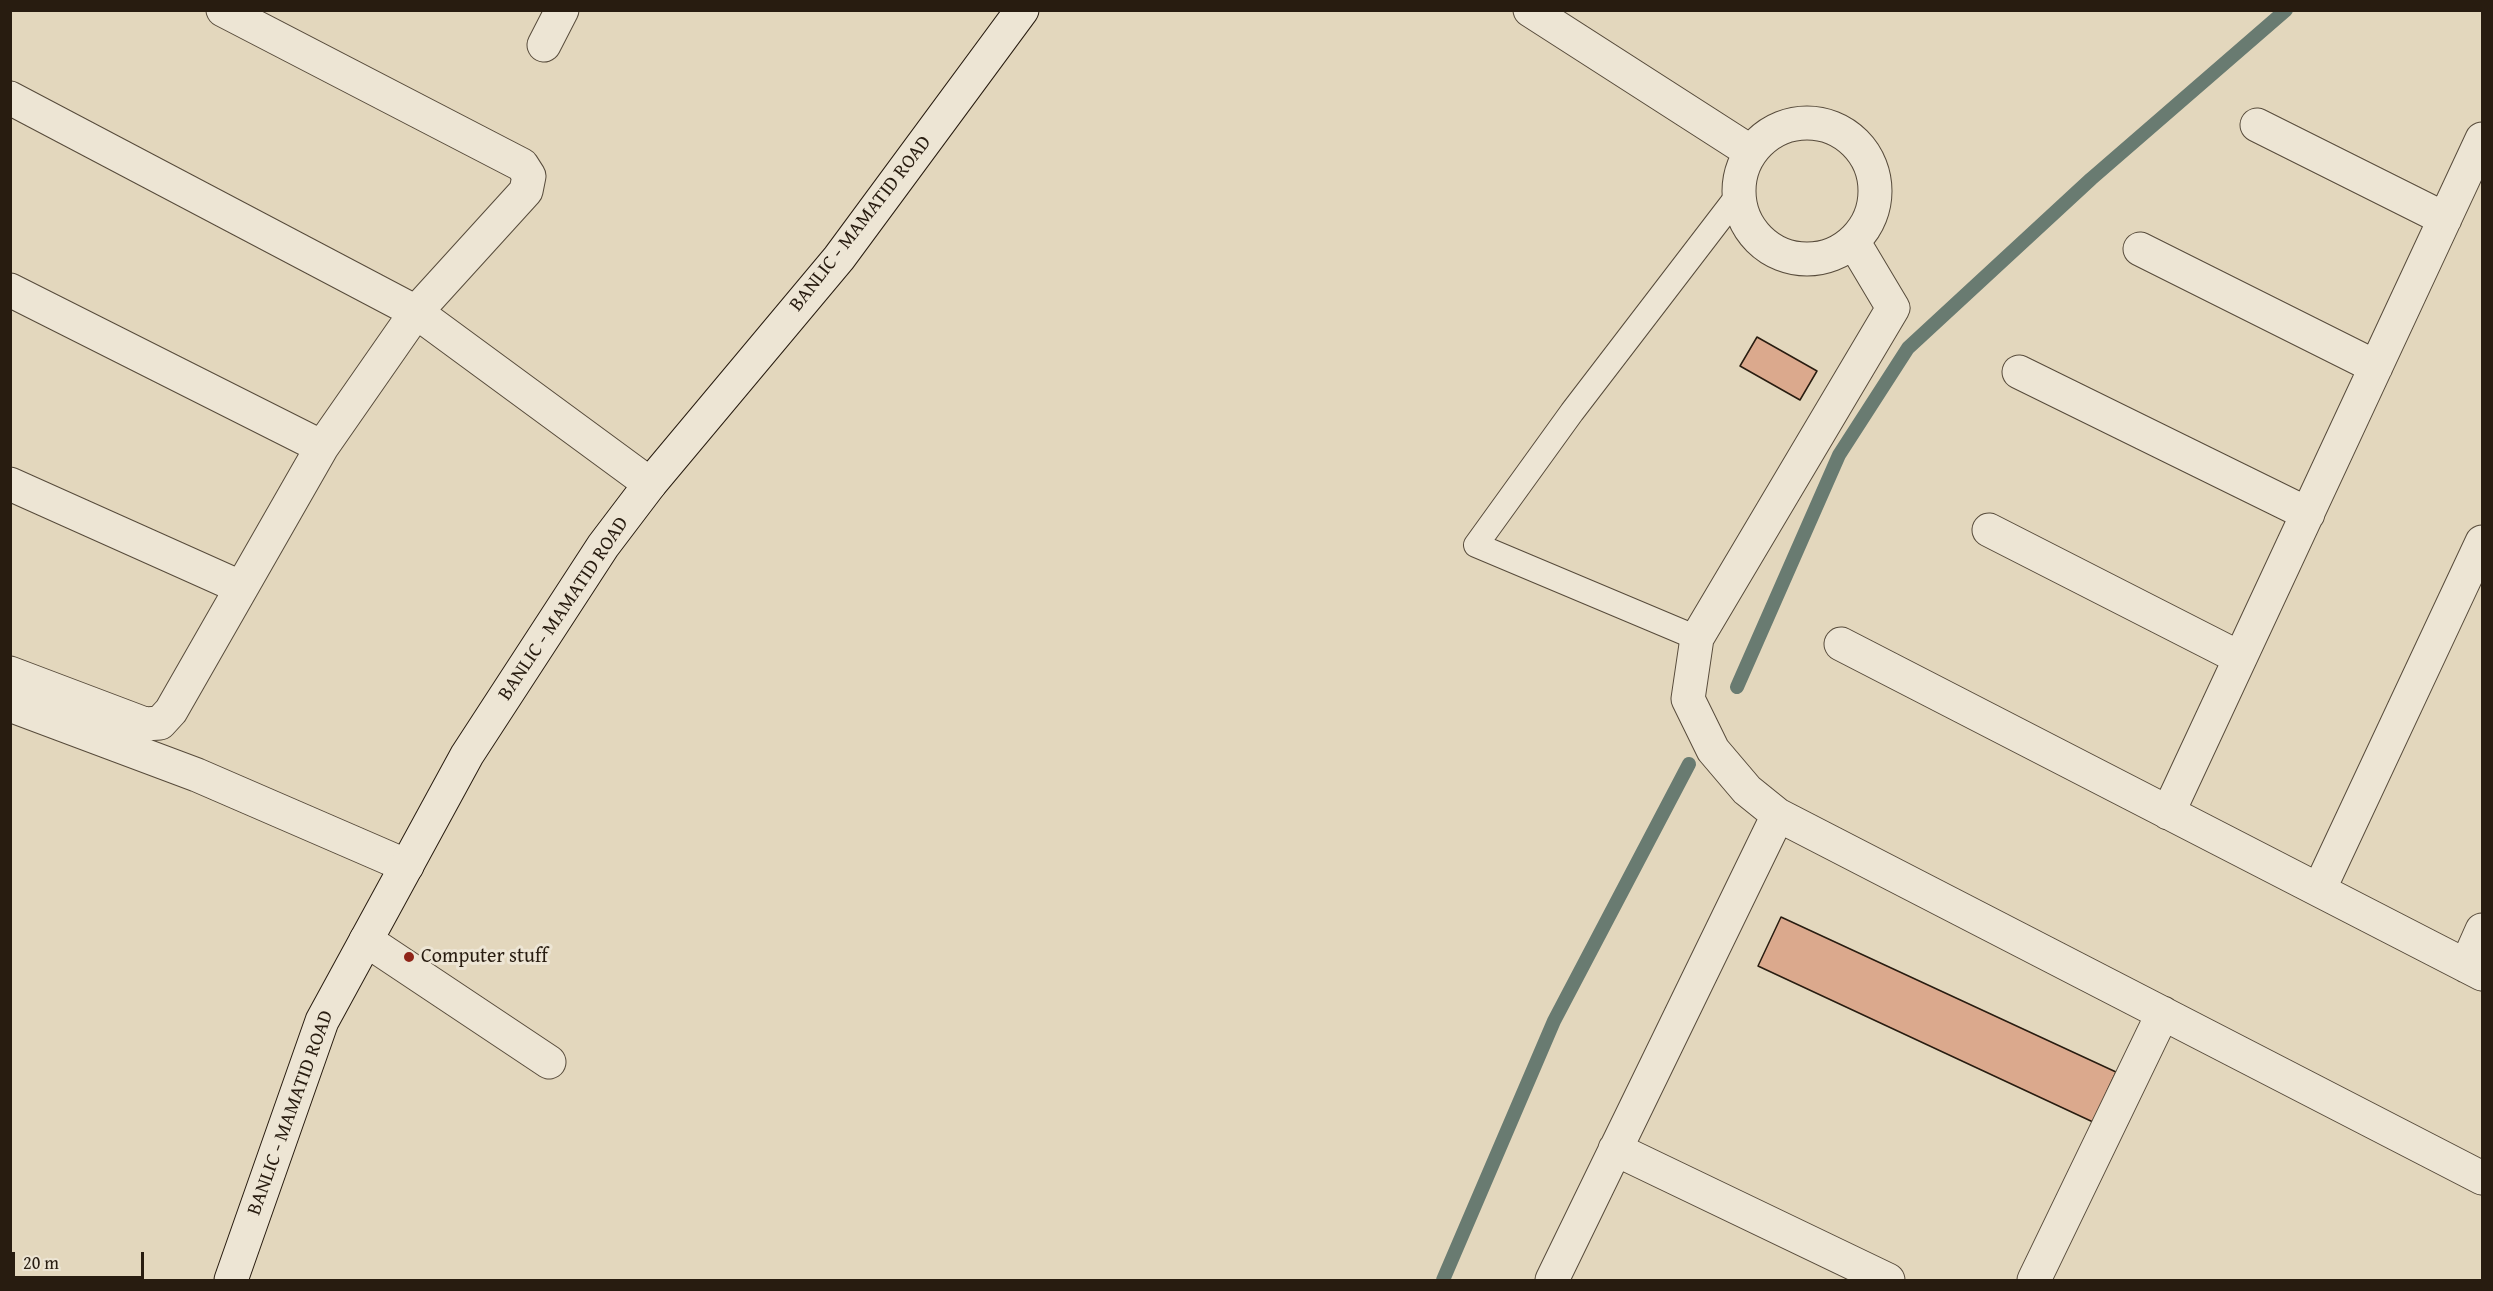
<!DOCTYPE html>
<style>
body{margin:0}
#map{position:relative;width:2493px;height:1291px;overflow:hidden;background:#e3d7bd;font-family:"Gentium Book Plus",serif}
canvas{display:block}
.frame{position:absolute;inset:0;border:12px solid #281c10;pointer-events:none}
.scale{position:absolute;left:12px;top:1252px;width:132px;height:27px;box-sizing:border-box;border:3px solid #281c10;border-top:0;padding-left:8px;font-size:18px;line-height:21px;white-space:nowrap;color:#281c10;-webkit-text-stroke:4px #ede5d4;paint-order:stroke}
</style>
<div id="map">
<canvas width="2493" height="1291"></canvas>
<div class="frame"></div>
<div class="scale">20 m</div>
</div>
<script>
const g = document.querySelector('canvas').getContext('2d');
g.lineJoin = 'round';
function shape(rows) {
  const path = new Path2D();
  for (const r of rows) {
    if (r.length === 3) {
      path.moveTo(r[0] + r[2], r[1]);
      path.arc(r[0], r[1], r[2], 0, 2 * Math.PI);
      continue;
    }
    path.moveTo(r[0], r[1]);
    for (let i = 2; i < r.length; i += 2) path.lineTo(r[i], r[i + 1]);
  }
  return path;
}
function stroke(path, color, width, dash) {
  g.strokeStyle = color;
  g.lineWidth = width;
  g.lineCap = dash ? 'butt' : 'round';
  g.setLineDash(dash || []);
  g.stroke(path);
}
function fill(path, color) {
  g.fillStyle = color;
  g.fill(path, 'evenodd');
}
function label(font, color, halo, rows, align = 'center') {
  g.font = font + ' "Gentium Book Plus",serif';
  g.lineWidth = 6;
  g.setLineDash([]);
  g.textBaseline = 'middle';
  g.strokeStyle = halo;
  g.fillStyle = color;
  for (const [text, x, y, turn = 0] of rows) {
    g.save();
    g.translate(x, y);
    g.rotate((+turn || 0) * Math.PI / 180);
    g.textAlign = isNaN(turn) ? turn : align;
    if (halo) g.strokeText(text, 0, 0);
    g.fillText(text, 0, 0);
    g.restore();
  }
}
stroke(shape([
 [1737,687,1839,455,1908,348,2091,179,2286,10],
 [1443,1280,1554,1021,1689,764]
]), '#697b71', 14);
const building = shape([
 [1757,337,1817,371,1800,400,1740,366,1757,337],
 [1781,917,2116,1072,2093,1122,1758,966,1781,917]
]);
fill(building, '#dba98d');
stroke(building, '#281c10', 1.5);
const service = shape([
 [1697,638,1476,545,1572,412,1739,194]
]);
const minor = shape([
 [1530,10,1751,152],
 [544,45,562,10],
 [10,98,416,312,526,191,529,176,522,165,223,10],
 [1807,191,68],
 [2257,125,2445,219],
 [1853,241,1893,308,1697,638,1688,699,1713,750,1747,790,1778,815,2482,1178],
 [2140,249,2376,367],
 [10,290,322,447],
 [2019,372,2308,514],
 [10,484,240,587],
 [1989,530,2240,658],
 [1841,644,2482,974],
 [10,673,145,724,160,723,171,711,322,447,416,312,650,484],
 [10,705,197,775,407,866],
 [2168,813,2482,139],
 [2319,890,2482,542],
 [366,940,549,1062],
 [2466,966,2482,930],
 [1615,1149,1888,1280],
 [1552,1280,1778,815],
 [2034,1280,2163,1013]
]);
const secondary = shape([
 [231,1280,322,1021,467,755,603,546,650,484,839,258,1022,10]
]);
stroke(service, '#574b3b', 26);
stroke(minor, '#574b3b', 35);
stroke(secondary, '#281c10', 35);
stroke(service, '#ede5d4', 24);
stroke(minor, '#ede5d4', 33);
stroke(secondary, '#ede5d4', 33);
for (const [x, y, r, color] of [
 [409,957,6,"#8f2418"]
]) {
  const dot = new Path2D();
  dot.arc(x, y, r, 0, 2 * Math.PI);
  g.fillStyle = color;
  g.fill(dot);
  stroke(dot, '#ede5d4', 2);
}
label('20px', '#281c10', '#ede5d4', [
 ["BANLIC - MAMATID ROAD",861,224,-52],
 ["BANLIC - MAMATID ROAD",564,609,-56],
 ["BANLIC - MAMATID ROAD",291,1113,-70]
]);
label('20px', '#281c10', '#ede5d4', [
 ["Computer stuff",421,957]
], 'left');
</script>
